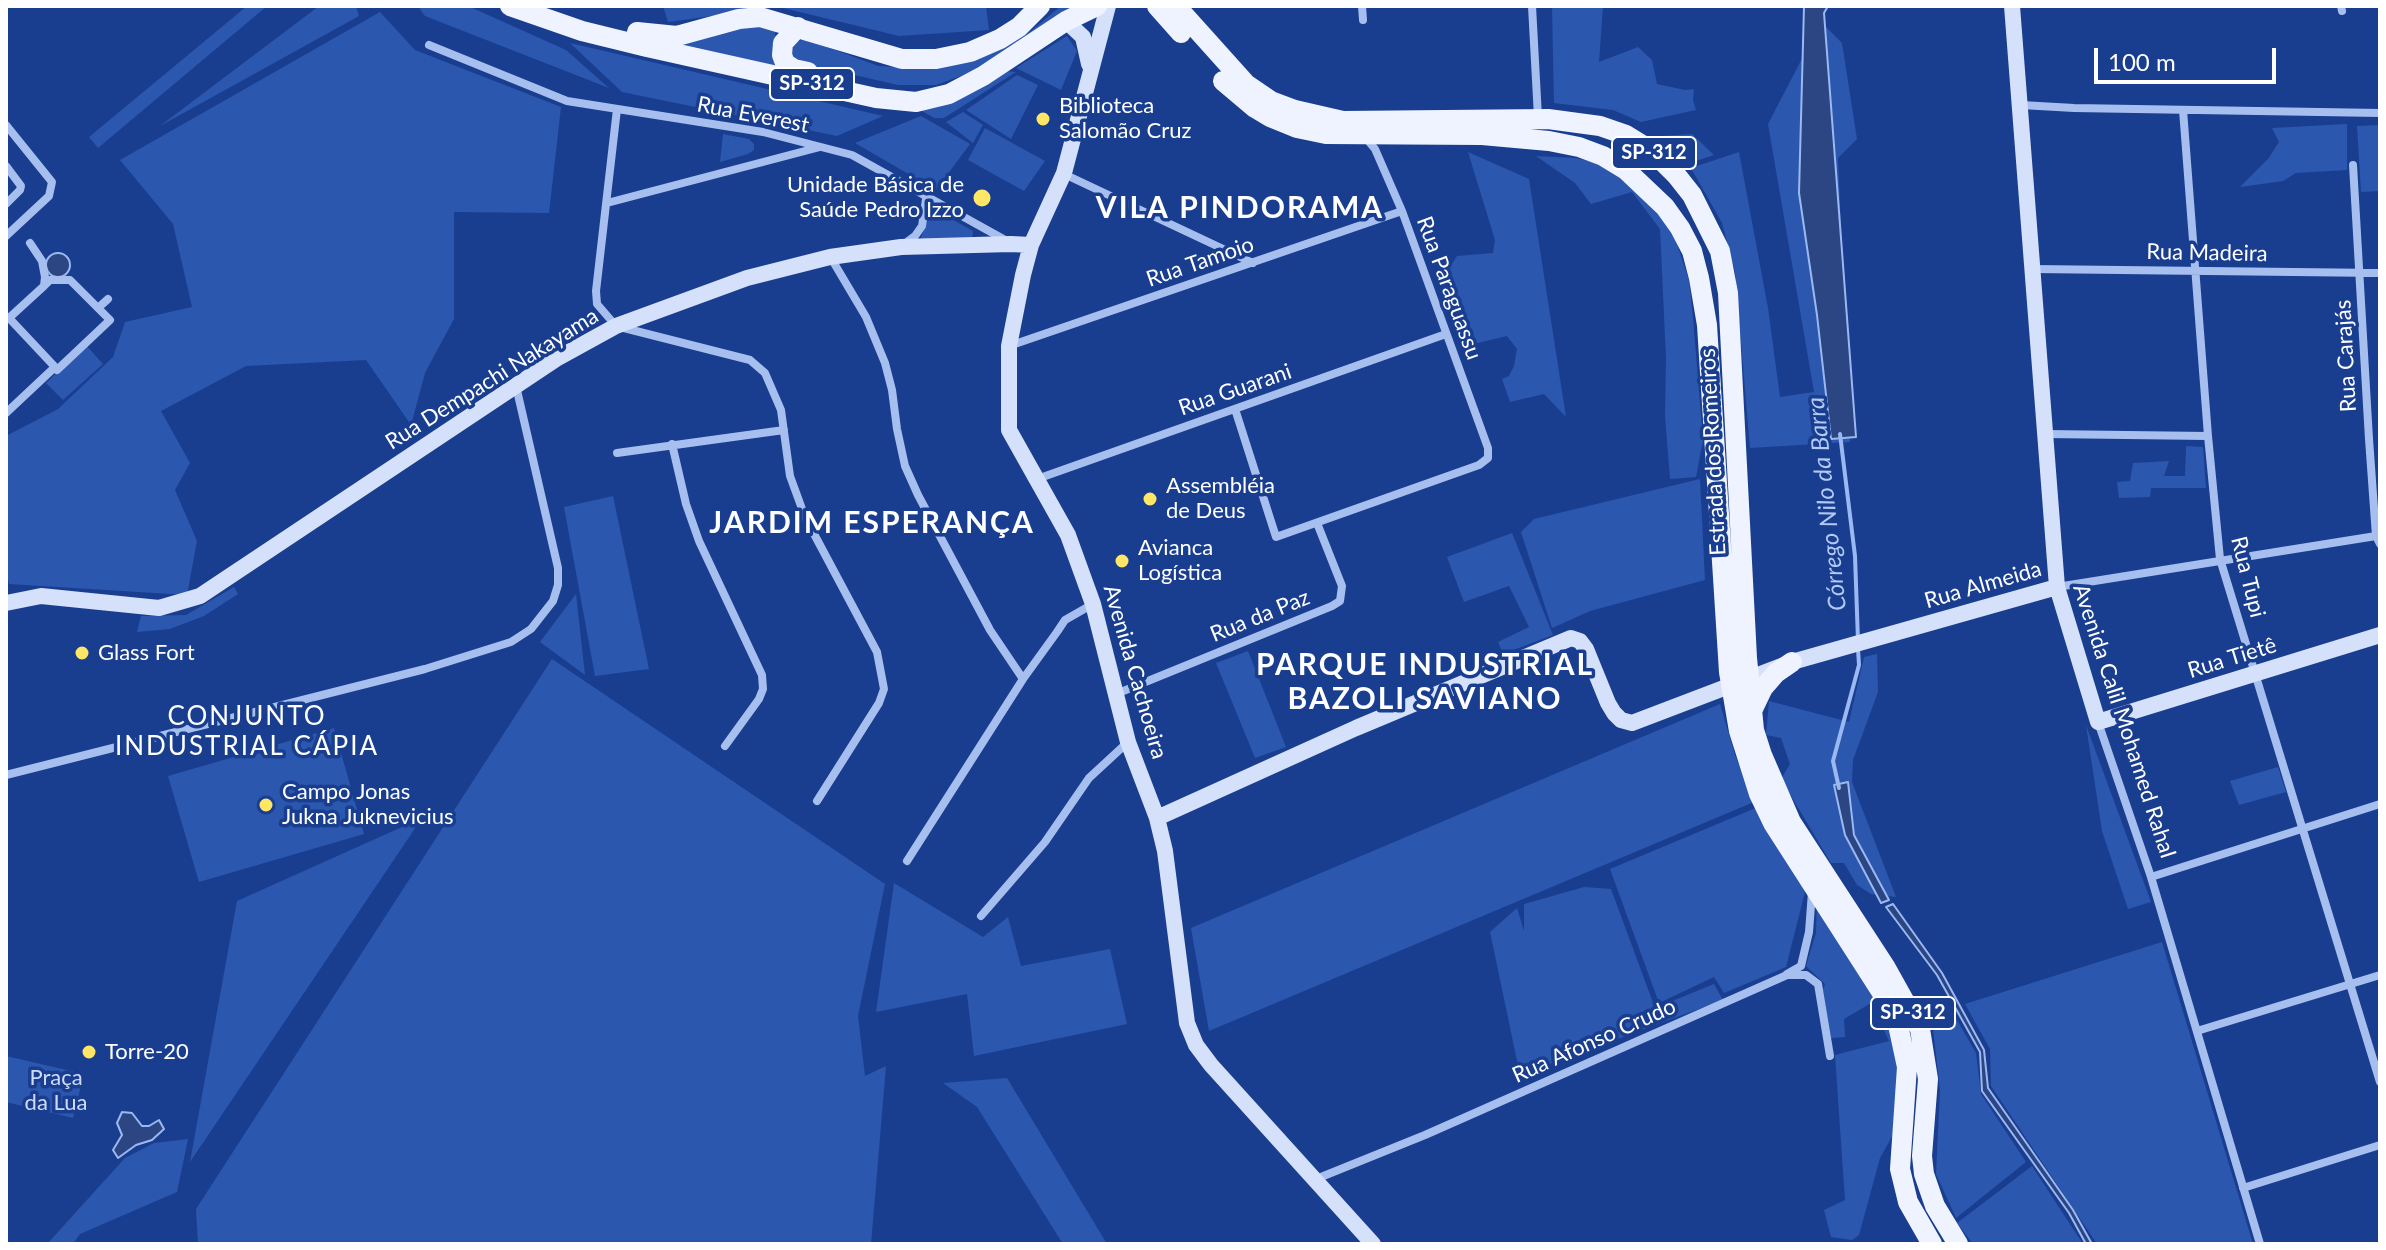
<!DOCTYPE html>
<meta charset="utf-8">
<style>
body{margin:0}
#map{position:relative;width:2386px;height:1250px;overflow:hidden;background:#193e90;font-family:Lato,sans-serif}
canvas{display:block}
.frame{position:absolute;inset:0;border:8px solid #fff;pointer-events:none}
.scale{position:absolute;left:2094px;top:48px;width:182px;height:36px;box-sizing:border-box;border:4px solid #fff;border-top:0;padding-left:10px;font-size:24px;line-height:28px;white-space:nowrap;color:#fff;-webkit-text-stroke:6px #193e90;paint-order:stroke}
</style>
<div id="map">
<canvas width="2386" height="1250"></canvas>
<div class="frame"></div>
<div class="scale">100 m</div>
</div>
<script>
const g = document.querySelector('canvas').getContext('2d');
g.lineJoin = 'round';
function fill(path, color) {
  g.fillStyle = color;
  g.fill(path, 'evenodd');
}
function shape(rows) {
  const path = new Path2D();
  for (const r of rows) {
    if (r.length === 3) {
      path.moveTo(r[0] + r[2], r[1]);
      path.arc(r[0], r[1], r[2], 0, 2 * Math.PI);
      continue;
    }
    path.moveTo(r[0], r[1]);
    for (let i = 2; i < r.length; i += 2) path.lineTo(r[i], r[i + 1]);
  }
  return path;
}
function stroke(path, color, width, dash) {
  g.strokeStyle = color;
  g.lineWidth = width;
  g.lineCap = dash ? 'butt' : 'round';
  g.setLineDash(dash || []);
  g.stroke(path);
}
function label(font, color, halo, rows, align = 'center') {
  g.font = font + ' Lato,sans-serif';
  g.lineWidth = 7;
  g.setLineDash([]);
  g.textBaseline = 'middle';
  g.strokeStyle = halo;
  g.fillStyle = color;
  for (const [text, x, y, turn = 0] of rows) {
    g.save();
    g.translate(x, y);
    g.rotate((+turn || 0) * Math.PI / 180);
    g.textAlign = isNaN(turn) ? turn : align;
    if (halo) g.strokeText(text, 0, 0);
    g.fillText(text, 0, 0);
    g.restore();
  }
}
fill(shape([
 [247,6,267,6,98,148,89,137],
 [319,6,356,6,359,16,160,126],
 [418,6,468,6,566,50,609,88,425,16],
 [663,6,986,6,989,30,899,36,779,7,668,22],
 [1061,6,1084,6,977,70,936,85,898,85,798,62,791,53,794,42,806,39,878,66,917,68,1008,45,1032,30],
 [1552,6,1603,6,1599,62,1638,47,1652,60,1657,84,1685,90,1694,89,1693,100,1696,110,1641,122,1613,110,1554,103],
 [380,12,415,50,561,107,549,213,454,212,454,319,425,373,411,425,366,360,246,366,161,411,190,463,175,490,197,541,187,595,9,584,6,570,6,436,58,409,113,357,125,322,192,307,173,224,120,160],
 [761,22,781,26,775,33,781,68,674,44],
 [1821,22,1842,43,1857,139,1838,158,1850,442,1750,448,1735,272,1722,223,1691,168,1739,152,1768,308,1780,397,1814,392,1768,124],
 [1067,36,1077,51,1061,90,1016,68],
 [570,43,883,116,837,136,622,92],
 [1004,71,1016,72,944,118,934,118,922,111,916,105],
 [1017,75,1038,85,1011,139,966,110],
 [963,112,983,125,973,143,946,122],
 [921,116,970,144,936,190,855,143],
 [2347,124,2347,170,2296,173,2283,181,2240,187,2268,159,2279,142,2272,128],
 [2380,125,2380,191,2361,192,2357,126],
 [985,128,1045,161,1024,191,968,160],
 [723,134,749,139,754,144,754,150,748,154,720,162],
 [1692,134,1714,155,1690,163,1662,136],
 [1468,152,1529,179,1566,417,1544,394,1510,402,1502,379,1509,376,1514,366,1517,349,1507,336,1469,345,1448,280,1450,267,1457,256,1493,253,1495,240],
 [1536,156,1576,158,1607,165,1636,186,1673,232,1689,280,1693,318,1703,440,1696,477,1670,479,1665,416,1666,358,1660,229,1632,192,1591,204,1575,183],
 [932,208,973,231,972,241,920,240],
 [86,345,103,364,63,400,46,383],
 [2186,446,2203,447,2206,488,2151,488,2150,497,2119,498,2117,482,2130,481,2133,463,2169,461,2164,476,2185,476],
 [1700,479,1705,580,1590,611,1552,628,1521,532,1534,519],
 [613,496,649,669,595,676,564,507],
 [1512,533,1553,635,1503,654,1498,642,1529,627,1509,586,1464,602,1447,557],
 [234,587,238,594,204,616,170,629,137,632,141,616,186,615],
 [576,594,585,675,540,642],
 [1248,651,1286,747,1255,758,1216,663],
 [1877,654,1878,692,1853,760,1852,782,1896,897,1871,894,1857,885,1844,863,1831,863,1781,779,1790,764,1781,738,1766,735,1769,701,1849,722,1864,657],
 [552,659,885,884,858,1016,865,1076,886,1066,871,1244,198,1244,196,1209],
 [1720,704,1735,755,1754,802,1209,1031,1191,928],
 [2086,725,2151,902,2128,909,2102,831],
 [334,728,364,834,199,882,168,776],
 [2278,767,2286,792,2239,805,2230,781],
 [1758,807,1807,884,1786,967,1724,993,1714,977,1659,1003,1610,869],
 [422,818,190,1162,237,901],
 [894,883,983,937,1008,917,1021,966,1110,949,1127,1024,974,1056,967,994,876,1012],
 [1584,887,1611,889,1655,1008,1714,984,1723,1000,1520,1075,1490,932,1517,908,1524,931,1524,904],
 [1817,899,1878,999,1844,1019,1845,1037,1831,1038,1823,990,1825,984,1806,966,1816,933],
 [2162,942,2253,1244,2097,1244,1991,1086,1990,1049,1965,1004],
 [1884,1005,1903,1064,1898,1126,1880,1158,1859,1235,1852,1240,1831,1237,1824,1210,1845,1200,1835,1055,1889,1041,1875,1010],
 [1949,1006,1976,1053,1981,1094,2026,1162,1956,1218,1936,1174,1940,1089,1931,1012],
 [6,1056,84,1074,73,1118,6,1102],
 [1007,1078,1107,1244,1063,1244,977,1107,943,1083],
 [188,1139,177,1192,80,1234,73,1244,47,1244,125,1158,154,1143],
 [2032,1166,2083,1244,1973,1244,1957,1223]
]), '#2c57ae');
const water = shape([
 [1804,6,1828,6,1824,13,1856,437,1831,439,1817,315,1799,193,1804,6],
 [58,265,12],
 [1848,782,1854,835,1889,900,1881,903,1845,835,1834,785,1848,782],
 [1893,904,1942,973,1984,1050,1988,1088,2073,1210,2092,1244,2086,1244,2069,1213,1982,1091,1980,1052,1937,975,1886,907,1893,904],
 [122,1112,132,1113,142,1126,149,1126,159,1120,164,1129,152,1140,136,1145,118,1158,113,1150,122,1135,117,1123,122,1112]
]);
fill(water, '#2b4683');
stroke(water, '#9ab8f1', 2);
stroke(shape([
 [1840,434,1855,556,1858,641],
 [1839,788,1833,761,1859,665,1858,649]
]), '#9ab8f1', 4);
stroke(shape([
 [1362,6,1363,20],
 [1532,6,1538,117],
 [2341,6,2342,11],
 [429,45,567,101,763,132,852,155,1007,241],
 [2021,105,2074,108,2380,113],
 [617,109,596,291,597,304,616,326,750,360,765,373,781,410,790,476,805,517,877,652,884,689,879,703,817,801],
 [2183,110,2208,436,2220,559,2380,1082],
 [6,125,52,182,49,196,6,236],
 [2353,165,2369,439,2376,536,2380,544],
 [6,166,21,186,20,190,6,204],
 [1064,174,1253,263],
 [607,203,820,147],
 [30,243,42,261,45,277,44,286,9,318,55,367],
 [903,245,915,236,922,226,926,199],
 [831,258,866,317,885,363,892,390,897,429,905,466,918,495,990,630,1023,679],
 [2033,269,2380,273],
 [98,308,108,299],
 [1009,346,1402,211],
 [1235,409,1276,537,1479,465,1488,458,1488,448,1402,211,1375,149,1365,137],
 [6,413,55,367,57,370,110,320,70,280,50,280,44,286],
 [2045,434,2208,436],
 [672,444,686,504,699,541,762,675,763,689,759,699,725,746],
 [617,453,784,430],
 [1037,479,1446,334],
 [2057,587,2376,536],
 [1116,694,1332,606,1340,601,1342,586,1317,523],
 [2098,722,2151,877,2260,1244],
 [6,775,425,669,511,642,531,629,553,601,558,585,558,568,516,386],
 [907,861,1023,679,1057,632,1065,620,1093,604],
 [2151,877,2380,804],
 [981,916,1045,842,1089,778,1128,742],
 [1787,974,1801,966,1809,932,1812,892],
 [2197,1031,2380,975],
 [1316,1179,1425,1135,1787,975,1806,975,1818,984,1830,1056],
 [2243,1188,2380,1145]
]), '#a7bfef', 8);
stroke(shape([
 [1108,6,1064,173,1031,245,1023,275,1009,346,1009,430,1068,535,1093,604,1128,742,1157,818,1165,851,1187,1023,1196,1045,1211,1065,1373,1244],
 [2012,6,2057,587,2098,722,2380,635],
 [1066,21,1083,37,1089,64],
 [6,603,41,596,159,608,200,596,556,359,616,326,747,278,830,257,901,247,1011,244,1031,245],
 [1157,818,1356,728,1571,638,1580,641,1586,649,1608,703,1614,713,1621,720,1632,723,1792,662,2057,587]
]), '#d5e0fa', 16);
stroke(shape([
 [510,6,582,31,647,47,876,98,916,102,949,94,983,76,1066,21,1097,6],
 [1157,6,1181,33],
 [1176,6,1246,84,1271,101,1295,110,1343,121,1548,119,1600,126,1626,135,1652,151,1677,176,1692,195,1720,251,1728,293,1747,658,1754,730,1762,755,1791,822,1886,968,1920,1029,1928,1079,1922,1156,1924,1174,1935,1206,1958,1244],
 [798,27,783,43,782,55,785,63,794,69,808,72],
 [637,32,677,36,739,19,760,17,902,59,936,59,970,52,1000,39,1019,27,1040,6],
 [1223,81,1255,108,1270,117,1297,128,1326,134,1482,135,1549,141,1579,147,1603,156,1626,170,1665,207,1680,228,1692,251,1699,278,1707,325,1729,672,1739,731,1759,794,1773,823,1886,999,1898,1025,1907,1067,1900,1169,1908,1202,1932,1244],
 [1752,711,1763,688,1776,673,1792,662]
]), '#eff3ff', 20);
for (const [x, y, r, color] of [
 [1043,119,8,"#ffe665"],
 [982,198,10,"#ffe665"],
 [1150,499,8,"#ffe665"],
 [1122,561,8,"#ffe665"],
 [82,653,8,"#ffe665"],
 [266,805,8,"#ffe665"],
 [89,1052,8,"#ffe665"]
]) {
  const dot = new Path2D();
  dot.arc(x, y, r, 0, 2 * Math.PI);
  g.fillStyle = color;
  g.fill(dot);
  stroke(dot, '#193e90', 3);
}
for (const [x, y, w] of [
 [812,84,84],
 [1654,153,84],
 [1913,1013,84]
]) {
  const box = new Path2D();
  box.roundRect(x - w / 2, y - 16, w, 32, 6);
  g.fillStyle = '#193e90';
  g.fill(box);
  stroke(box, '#fff', 2);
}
label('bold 20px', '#fff', null, [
 ["SP-312",812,84],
 ["SP-312",1654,153],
 ["SP-312",1913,1013]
]);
label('22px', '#fff', '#193e90', [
 ["Biblioteca",1059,106],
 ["Salomão Cruz",1059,131],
 ["Unidade Básica de",964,185,"right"],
 ["Saúde Pedro Izzo",964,210,"right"],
 ["Assembléia",1166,486],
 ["de Deus",1166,511],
 ["Avianca",1138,548],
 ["Logística",1138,573],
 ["Glass Fort",98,653],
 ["Campo Jonas",282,792],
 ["Jukna Juknevicius",282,817],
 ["Torre-20",105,1052]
], 'left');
label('22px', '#fff', '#193e90', [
 ["Rua Everest",753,115,11],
 ["Rua Madeira",2207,253,1],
 ["Rua Tamoio",1200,262,-19],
 ["Rua Paraguassu",1449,288,70],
 ["Rua Carajás",2346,356,-93],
 ["Rua Dempachi Nakayama",492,379,-32],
 ["Rua Guarani",1235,390,-19],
 ["Estrada dos Romeiros",1713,452,-93],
 ["Rua Tupi",2248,577,76],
 ["Rua Almeida",1983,585,-16],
 ["Rua da Paz",1260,616,-22],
 ["Rua Tietê",2232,658,-17],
 ["Avenida Cachoeira",1135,672,74],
 ["Avenida Calil Mohamed Rahal",2124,721,72],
 ["Rua Afonso Crudo",1594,1041,-24]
]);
label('22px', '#cedcfa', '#193e90', [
 ["Praça",56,1078],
 ["da Lua",56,1103]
]);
label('italic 24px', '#b3c9f6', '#193e90', [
 ["Córrego Nilo da Barra",1827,504,-96]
]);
g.letterSpacing = '2px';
label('26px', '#fff', '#193e90', [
 ["CONJUNTO",247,717],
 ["INDUSTRIAL CÁPIA",247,747]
]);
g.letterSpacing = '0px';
g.letterSpacing = '2px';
label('bold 30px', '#fff', '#193e90', [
 ["VILA PINDORAMA",1240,208],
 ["JARDIM ESPERANÇA",872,523],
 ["PARQUE INDUSTRIAL",1425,665],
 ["BAZOLI SAVIANO",1425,699]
]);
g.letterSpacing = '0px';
</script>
